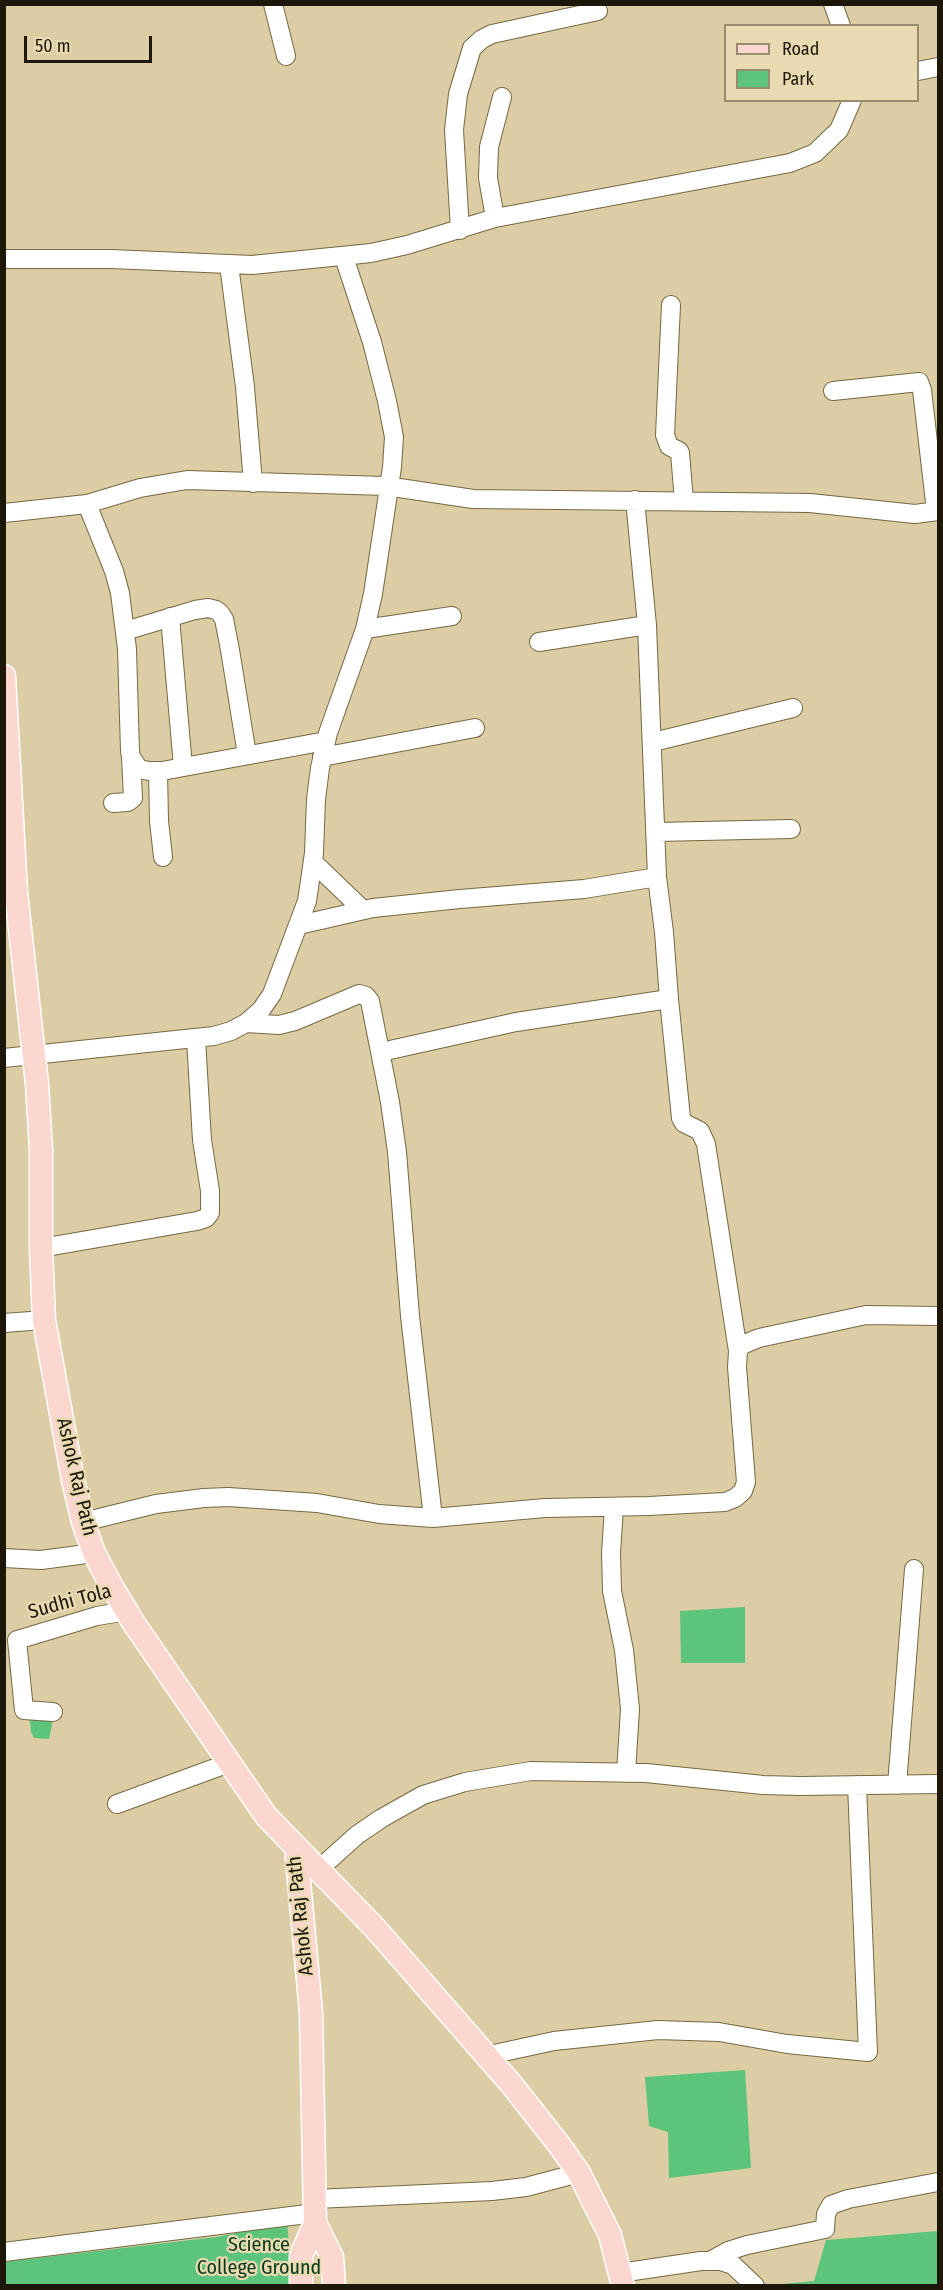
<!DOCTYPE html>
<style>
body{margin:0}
#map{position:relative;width:943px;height:2290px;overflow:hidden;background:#dccda4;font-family:"Fira Sans Condensed",sans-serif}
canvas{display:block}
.frame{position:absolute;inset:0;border:6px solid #1c1708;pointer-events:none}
.legend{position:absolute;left:724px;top:24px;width:195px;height:78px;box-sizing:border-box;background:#e9dab1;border:2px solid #978c6d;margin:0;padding:8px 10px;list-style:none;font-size:18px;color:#1c1708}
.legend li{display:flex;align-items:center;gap:12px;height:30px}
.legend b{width:30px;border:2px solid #978c6d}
.scale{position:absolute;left:24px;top:36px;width:128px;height:27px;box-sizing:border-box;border:3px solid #1c1708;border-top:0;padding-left:8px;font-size:18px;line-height:21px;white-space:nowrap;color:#1c1708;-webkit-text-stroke:4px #e9dab1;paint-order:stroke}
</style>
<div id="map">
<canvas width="943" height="2290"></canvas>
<div class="frame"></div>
<ul class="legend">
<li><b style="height:8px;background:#fbd7d0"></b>Road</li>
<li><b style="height:16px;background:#5dc47c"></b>Park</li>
</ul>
<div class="scale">50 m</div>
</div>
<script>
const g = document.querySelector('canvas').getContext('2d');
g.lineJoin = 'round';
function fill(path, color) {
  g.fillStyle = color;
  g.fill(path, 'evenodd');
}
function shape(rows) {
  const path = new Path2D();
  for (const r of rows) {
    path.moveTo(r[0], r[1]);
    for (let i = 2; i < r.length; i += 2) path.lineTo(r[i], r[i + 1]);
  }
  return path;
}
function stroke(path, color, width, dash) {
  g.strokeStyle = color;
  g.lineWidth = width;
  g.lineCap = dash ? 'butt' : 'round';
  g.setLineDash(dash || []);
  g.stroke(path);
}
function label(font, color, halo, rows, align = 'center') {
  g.font = font + ' "Fira Sans Condensed",sans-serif';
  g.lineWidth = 4.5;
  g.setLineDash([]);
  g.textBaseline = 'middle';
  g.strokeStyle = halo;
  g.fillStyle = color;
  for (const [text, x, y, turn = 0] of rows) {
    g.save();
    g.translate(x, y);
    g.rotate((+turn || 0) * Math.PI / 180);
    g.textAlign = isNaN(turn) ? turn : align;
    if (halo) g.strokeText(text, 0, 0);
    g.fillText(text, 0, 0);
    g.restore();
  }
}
fill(shape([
 [745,1607,745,1663,681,1663,680,1611],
 [29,1713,51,1714,52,1725,49,1739,34,1738,31,1732],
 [745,2070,751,2168,669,2178,668,2132,649,2126,645,2077],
 [287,2223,293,2285,5,2285,4,2262,216,2237],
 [938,2231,938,2285,771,2285,814,2281,826,2240]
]), '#5dc47c');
const minor = shape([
 [273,4,286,56],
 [833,4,841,26],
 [918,71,938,67],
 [495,218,488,178,489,147,502,97],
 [460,230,454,130,458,94,472,48,482,39,492,34,598,11],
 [4,259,111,259,252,265,371,253,407,245,495,218,790,163,815,153,839,130,852,100],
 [229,265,245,387,253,483],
 [671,305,665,435,669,446,679,451,680,453,684,501],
 [833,391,919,382,922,390,936,511],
 [635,500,647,625,657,877],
 [87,504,114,571,120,593,127,649,130,751,131,757,139,769,149,771,162,771,326,741],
 [4,513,87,504,140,488,187,480,386,486,473,499,810,503,915,514,938,511],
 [170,617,183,767],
 [365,629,452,616],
 [125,631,195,610,208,608,216,610,220,613,224,619,230,650,247,755],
 [539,642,647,625],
 [653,742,793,708],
 [322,757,475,728],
 [158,771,159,821,163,857],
 [113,803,128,802,133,798,131,757],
 [657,832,791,829],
 [313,862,363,910],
 [299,925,373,908,460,899,584,889,657,877,664,932,669,999,681,1118,684,1123,700,1131,706,1144,738,1351],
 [246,1023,279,1025,295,1021,359,994,366,996,370,1001,390,1102,397,1152,410,1316,433,1518],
 [381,1052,516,1022,669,999],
 [4,1058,214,1036,231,1031,246,1023,261,1010,272,994,307,901,314,853,316,799,320,768,328,733,365,629,373,594,392,467,394,437,387,401,372,342,344,257],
 [41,1248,197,1221,206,1218,210,1213,210,1191,202,1140,196,1039],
 [4,1323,44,1320],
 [614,1507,611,1553,612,1591,624,1650,630,1709,626,1773],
 [83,1522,156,1504,204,1498,228,1497,317,1503,379,1514,433,1518,545,1508,649,1506,725,1502,735,1498,743,1491,746,1482,737,1367,738,1351,742,1345,759,1338,866,1315,938,1316],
 [4,1558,41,1560,94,1553],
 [53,1712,24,1710,17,1640,97,1616,127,1611],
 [897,1785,914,1569],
 [117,1804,229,1763],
 [318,1870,357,1835,382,1818,423,1795,465,1782,531,1771,646,1773,763,1785,800,1786,938,1784],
 [485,2056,554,2041,658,2030,719,2032,787,2044,868,2052,857,1785],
 [315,2199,492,2191,526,2187,579,2173],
 [4,2252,315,2213],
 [710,2261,728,2251,747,2245,825,2229,826,2214,831,2205,848,2199,938,2182],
 [620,2273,701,2261,720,2261,733,2265,755,2286]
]);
const major = shape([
 [4,676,16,892,37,1084,41,1149,41,1248,44,1320,73,1480,83,1522,94,1553,112,1587,133,1622,266,1816,374,1927,512,2085,560,2146,579,2173,610,2235,623,2286],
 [296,1848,311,2013,315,2223,332,2257,334,2286],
 [301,2286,301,2256,315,2223]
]);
stroke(minor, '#756842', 20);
stroke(major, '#fff', 25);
stroke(minor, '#fff', 18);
stroke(major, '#fbd7d0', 22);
label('20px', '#1c1708', '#e9dab1', [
 ["Ashok Raj Path",76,1477,77],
 ["Sudhi Tola",70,1602,-15],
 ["Ashok Raj Path",301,1916,-96]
]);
label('20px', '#06391a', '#e9dab1', [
 ["Science",259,2245],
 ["College Ground",259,2268]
]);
</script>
